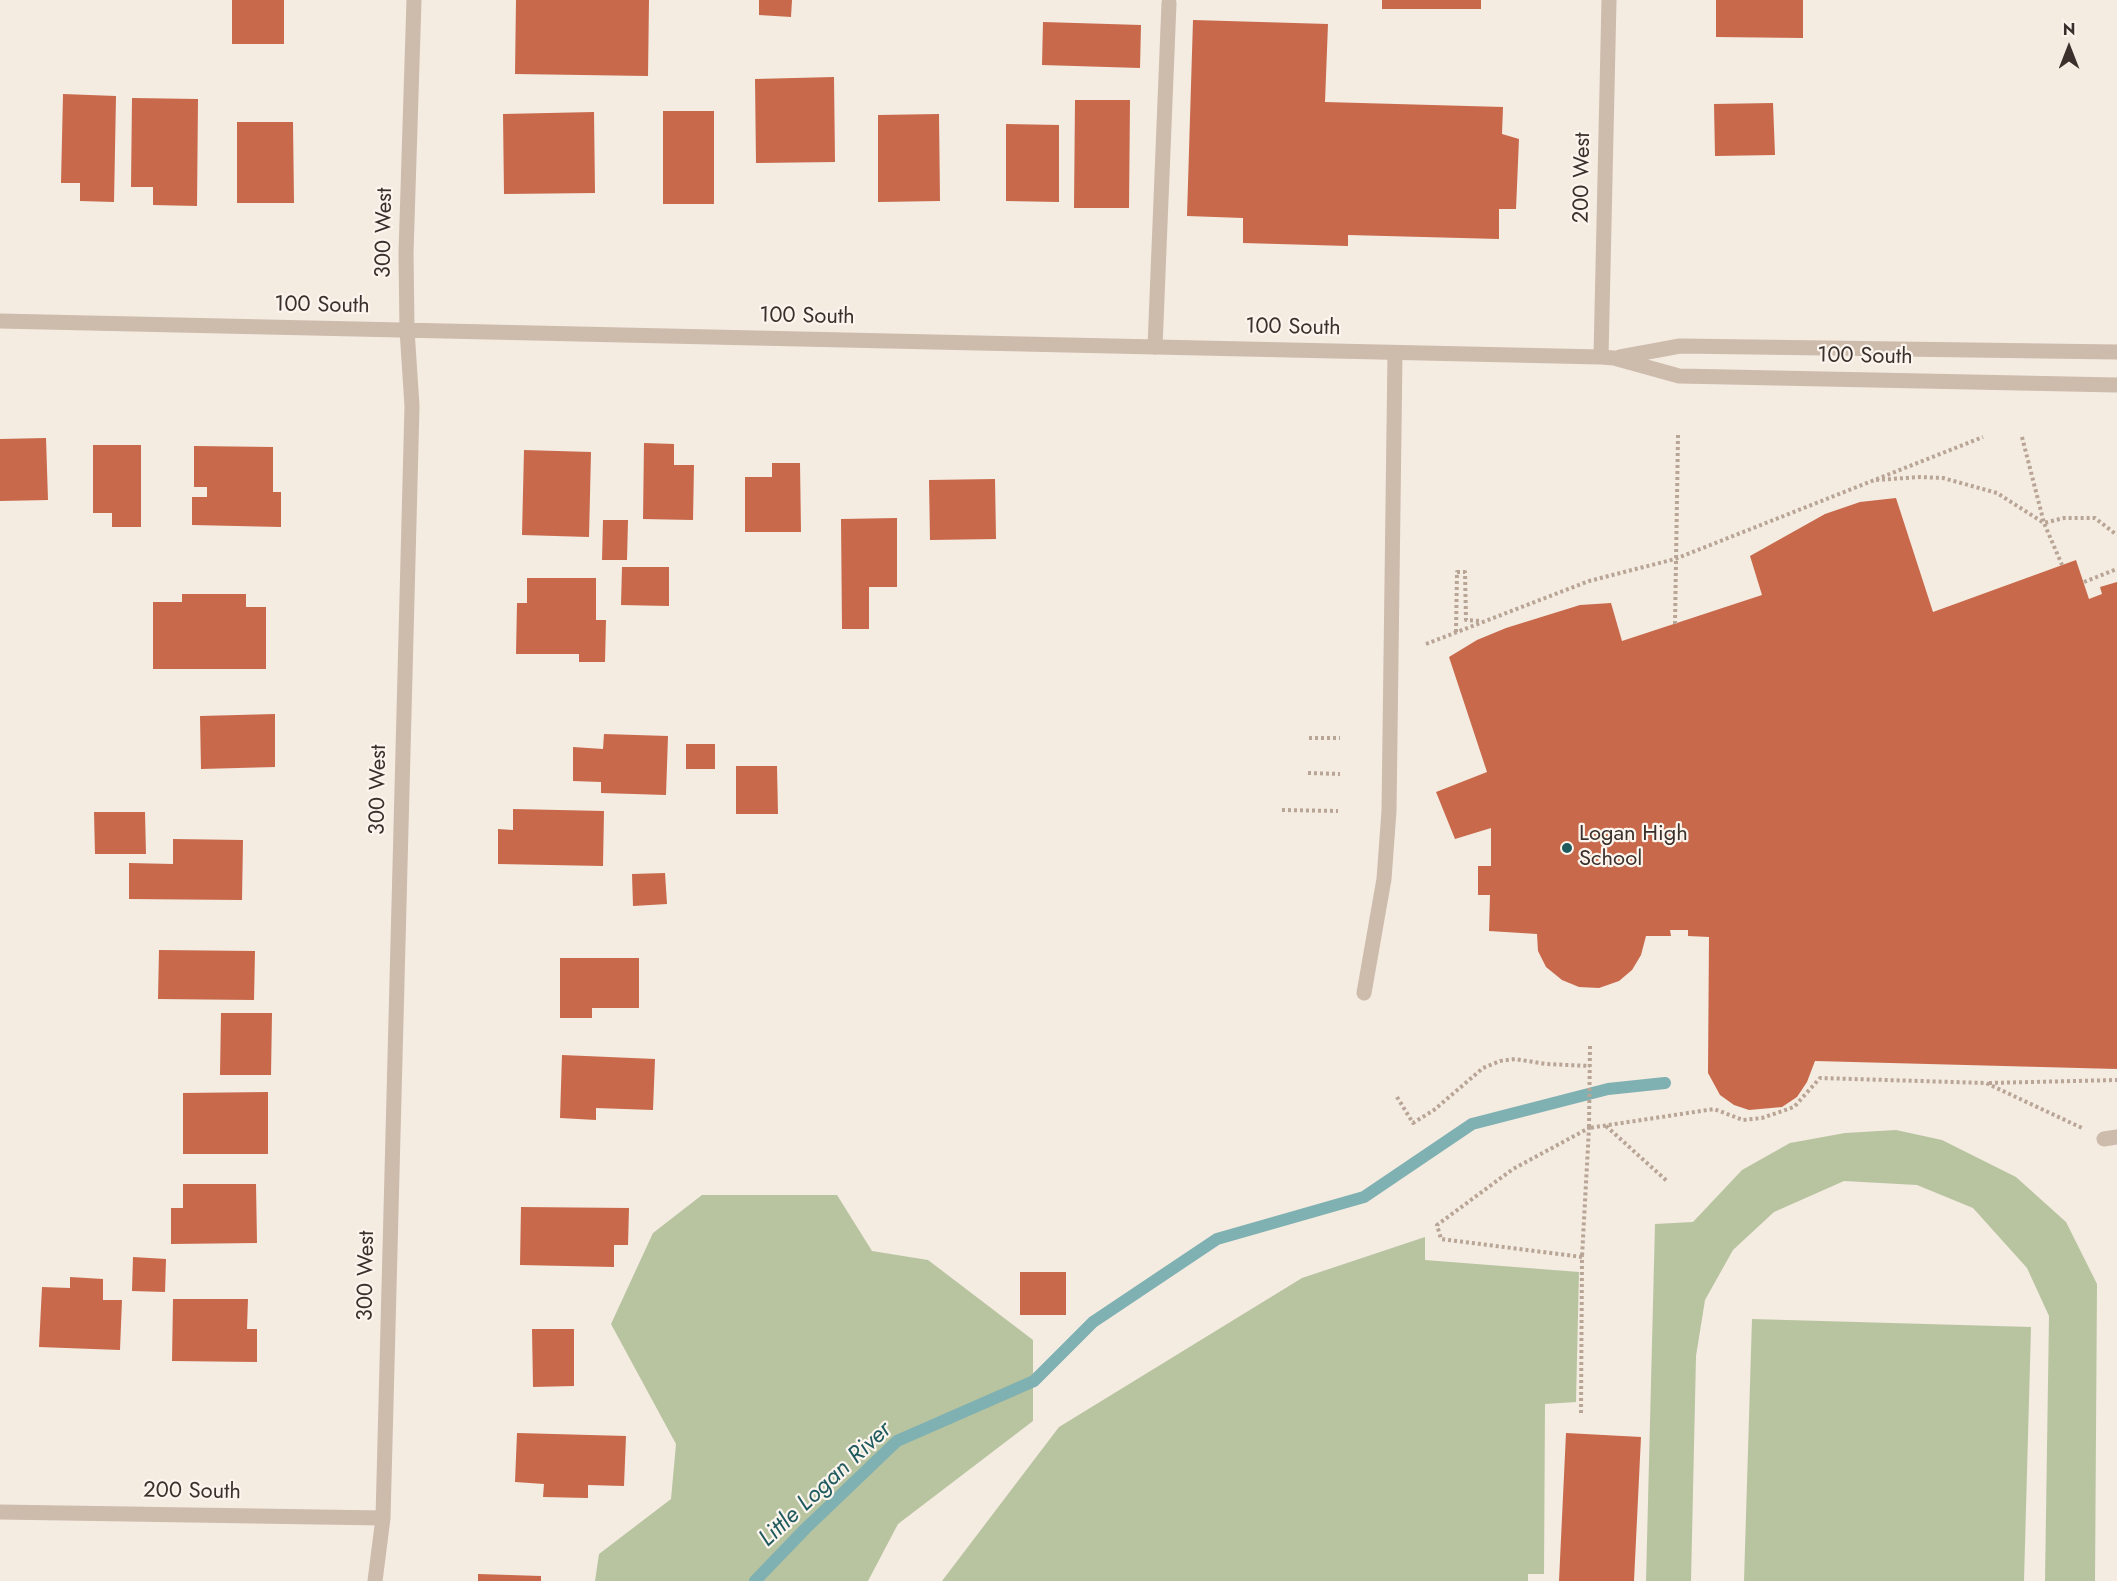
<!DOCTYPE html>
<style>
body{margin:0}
#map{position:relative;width:2117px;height:1581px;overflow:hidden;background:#f4ebe1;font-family:Jost,sans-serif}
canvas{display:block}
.north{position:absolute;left:2039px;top:18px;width:60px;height:60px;-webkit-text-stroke:4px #fbf5ee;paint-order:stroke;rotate:0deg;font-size:16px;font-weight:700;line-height:24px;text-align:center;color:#3b302b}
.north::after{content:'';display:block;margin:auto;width:21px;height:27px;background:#3b302b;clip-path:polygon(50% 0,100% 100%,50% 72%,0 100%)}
</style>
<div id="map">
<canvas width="2117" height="1581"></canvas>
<div class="north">N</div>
</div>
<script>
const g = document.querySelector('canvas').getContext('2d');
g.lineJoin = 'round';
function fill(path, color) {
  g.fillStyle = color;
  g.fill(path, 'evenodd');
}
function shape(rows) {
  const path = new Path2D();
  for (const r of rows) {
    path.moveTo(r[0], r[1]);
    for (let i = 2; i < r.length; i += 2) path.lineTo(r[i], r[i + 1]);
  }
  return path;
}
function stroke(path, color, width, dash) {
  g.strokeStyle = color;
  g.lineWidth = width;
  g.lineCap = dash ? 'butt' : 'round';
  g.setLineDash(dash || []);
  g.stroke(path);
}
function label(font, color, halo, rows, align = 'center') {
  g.font = font + ' Jost,sans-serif';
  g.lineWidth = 4.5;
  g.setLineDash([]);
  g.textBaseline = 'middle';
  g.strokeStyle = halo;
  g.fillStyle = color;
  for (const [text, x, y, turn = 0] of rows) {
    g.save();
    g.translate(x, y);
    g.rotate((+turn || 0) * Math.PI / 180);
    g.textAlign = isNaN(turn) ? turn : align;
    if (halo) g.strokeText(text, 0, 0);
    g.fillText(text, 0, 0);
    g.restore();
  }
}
fill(shape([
 [1896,1130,1942,1140,2016,1177,2066,1222,2097,1284,2095,1581,2045,1581,2049,1316,2027,1268,1973,1208,1917,1185,1844,1181,1774,1212,1733,1250,1705,1300,1696,1356,1691,1581,1646,1581,1655,1224,1693,1222,1742,1170,1790,1143,1845,1133],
 [702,1195,837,1195,872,1251,928,1260,1033,1340,1033,1421,898,1524,868,1581,595,1581,599,1554,671,1499,676,1444,611,1324,653,1233],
 [1425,1237,1425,1260,1579,1272,1576,1402,1545,1404,1544,1574,1528,1574,1528,1581,942,1581,1059,1427,1302,1278],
 [1752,1319,2031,1327,2024,1581,1744,1581]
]), '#b8c4a0');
stroke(shape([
 [755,1581,805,1529,897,1441,1034,1381,1093,1322,1217,1239,1364,1197,1472,1124,1608,1089,1665,1083]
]), '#7fb0b2', 12);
fill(shape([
 [232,0,284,0,284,44,232,44],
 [516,0,649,0,648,76,515,74],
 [759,0,792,0,791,17,759,15],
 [1382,0,1481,0,1481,9,1382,9],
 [1716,0,1803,0,1803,38,1716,37],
 [1193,20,1328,24,1325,102,1503,107,1502,134,1519,139,1516,209,1499,209,1499,239,1348,235,1348,246,1243,243,1243,218,1187,216],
 [1043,22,1141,25,1140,68,1042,65],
 [834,77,835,162,756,163,755,79],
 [63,94,116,96,114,202,80,201,80,183,61,183],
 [132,98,198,99,197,206,153,205,153,187,131,187],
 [1075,100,1130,100,1129,208,1074,208],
 [1773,103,1775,155,1715,156,1714,104],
 [663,111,714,111,714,204,663,204],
 [594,112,595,193,504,194,503,114],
 [939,114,940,201,878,202,878,115],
 [237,122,293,122,294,203,237,203],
 [1006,124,1059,125,1059,202,1006,201],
 [46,438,48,500,0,501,0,439],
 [644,443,674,444,674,465,694,465,693,520,643,519],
 [93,445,141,445,141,527,112,527,112,513,93,513],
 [194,446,273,447,273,492,281,492,281,527,192,525,192,497,207,497,207,487,194,487],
 [524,450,591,452,589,537,522,535],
 [772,463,800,463,801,532,745,532,745,477,772,477],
 [995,479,996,539,930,540,929,480],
 [1896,498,1933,612,2076,560,2089,599,2102,594,2100,587,2117,582,2117,1069,1815,1061,1807,1082,1797,1097,1782,1107,1749,1110,1734,1105,1720,1095,1708,1073,1709,937,1688,936,1688,930,1670,930,1671,936,1646,936,1641,955,1632,970,1619,981,1599,988,1579,987,1562,980,1546,967,1538,951,1537,934,1489,931,1490,895,1478,895,1478,866,1491,866,1491,828,1455,839,1436,792,1487,772,1449,657,1477,640,1506,628,1580,605,1611,603,1622,641,1762,595,1750,556,1825,514,1860,502],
 [897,518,897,587,869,587,869,629,842,629,841,519],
 [603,520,628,520,627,560,602,560],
 [622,567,669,567,669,606,621,605],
 [527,578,596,578,596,620,606,620,605,662,579,662,579,654,516,654,517,603,527,603],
 [182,594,246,594,246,607,266,607,266,669,153,669,153,602,182,602],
 [275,714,275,767,201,769,200,716],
 [604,734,668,736,666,795,601,793,601,782,573,781,573,747,603,749],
 [686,744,715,744,715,769,686,769],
 [736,766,777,766,778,814,736,814],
 [513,809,604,811,603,866,498,864,498,829,513,830],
 [94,812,145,812,146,854,95,854],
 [173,839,243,840,242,900,129,899,129,863,173,864],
 [665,873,667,904,633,906,632,874],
 [159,950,255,951,254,1000,158,999],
 [560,958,639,958,639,1008,592,1008,592,1018,560,1018],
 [221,1013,272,1013,271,1075,220,1075],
 [562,1055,655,1059,653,1110,596,1108,596,1120,560,1118],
 [268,1092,268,1154,183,1154,183,1093],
 [183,1184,256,1184,257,1243,171,1244,171,1208,183,1208],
 [521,1207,629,1208,628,1245,614,1245,614,1267,520,1265],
 [133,1257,166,1259,165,1292,132,1291],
 [1020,1272,1066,1272,1066,1315,1020,1315],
 [70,1277,103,1279,103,1300,122,1300,120,1350,39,1347,42,1287,70,1288],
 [173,1299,248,1299,247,1329,257,1329,257,1362,172,1361],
 [532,1329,574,1329,574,1386,533,1387],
 [517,1433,626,1436,624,1486,588,1485,588,1498,543,1497,544,1484,515,1482],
 [1566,1433,1641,1437,1634,1581,1559,1581],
 [478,1574,541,1576,541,1581,478,1581]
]), '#c8694b');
stroke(shape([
 [2022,437,2044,523,2064,518,2095,518,2117,535],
 [1876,480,1920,477,1943,478,1997,493,2044,523,2062,565],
 [2084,582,2117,569],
 [1675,624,1678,435],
 [1456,632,1457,572,1465,572,1466,620,1482,621],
 [1426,644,1589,581,1675,559,1983,437],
 [1309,738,1340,738],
 [1308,773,1340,774],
 [1282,810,1338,811],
 [1590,1046,1589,1128,1714,1109,1743,1120,1762,1118,1794,1107,1820,1078,1986,1083,2082,1128],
 [1989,1083,2117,1080],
 [1397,1097,1413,1123,1434,1110,1483,1068,1500,1061,1515,1059,1546,1064,1590,1066],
 [1606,1126,1668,1182],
 [1581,1413,1582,1257,1441,1239,1437,1225,1513,1169,1589,1128,1582,1257]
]), '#b9a596', 4, [3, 3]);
stroke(shape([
 [1155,347,1169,3],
 [1364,993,1384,879,1389,811,1395,353],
 [2104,1139,2117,1137]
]), '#cdbbac', 15);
stroke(shape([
 [0,321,1601,357,1614,358,1679,376,2117,385],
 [1601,357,1609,0],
 [1620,357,1680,346,2117,352],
 [0,1512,383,1518],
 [375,1581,383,1518,412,406,407,330,406,253,414,0]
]), '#cdbbac', 15);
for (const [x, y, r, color] of [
 [1567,848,6,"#1f5a5e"]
]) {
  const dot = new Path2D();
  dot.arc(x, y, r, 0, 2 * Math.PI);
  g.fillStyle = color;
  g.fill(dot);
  stroke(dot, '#fbf5ee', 2);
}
label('22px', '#3b302b', '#fbf5ee', [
 ["200 West",1583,178,-89],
 ["300 West",385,233,-89],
 ["100 South",322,306,1],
 ["100 South",807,317,1],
 ["100 South",1293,328,1],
 ["100 South",1865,357,1],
 ["300 West",379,790,-89],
 ["300 West",367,1276,-89],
 ["200 South",192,1492,1]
]);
label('22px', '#3b302b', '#fbf5ee', [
 ["Logan High",1579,835],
 ["School",1579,860]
], 'left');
label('italic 24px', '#1f5a5e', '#fbf5ee', [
 ["Little Logan River",826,1485,-43]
]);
</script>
